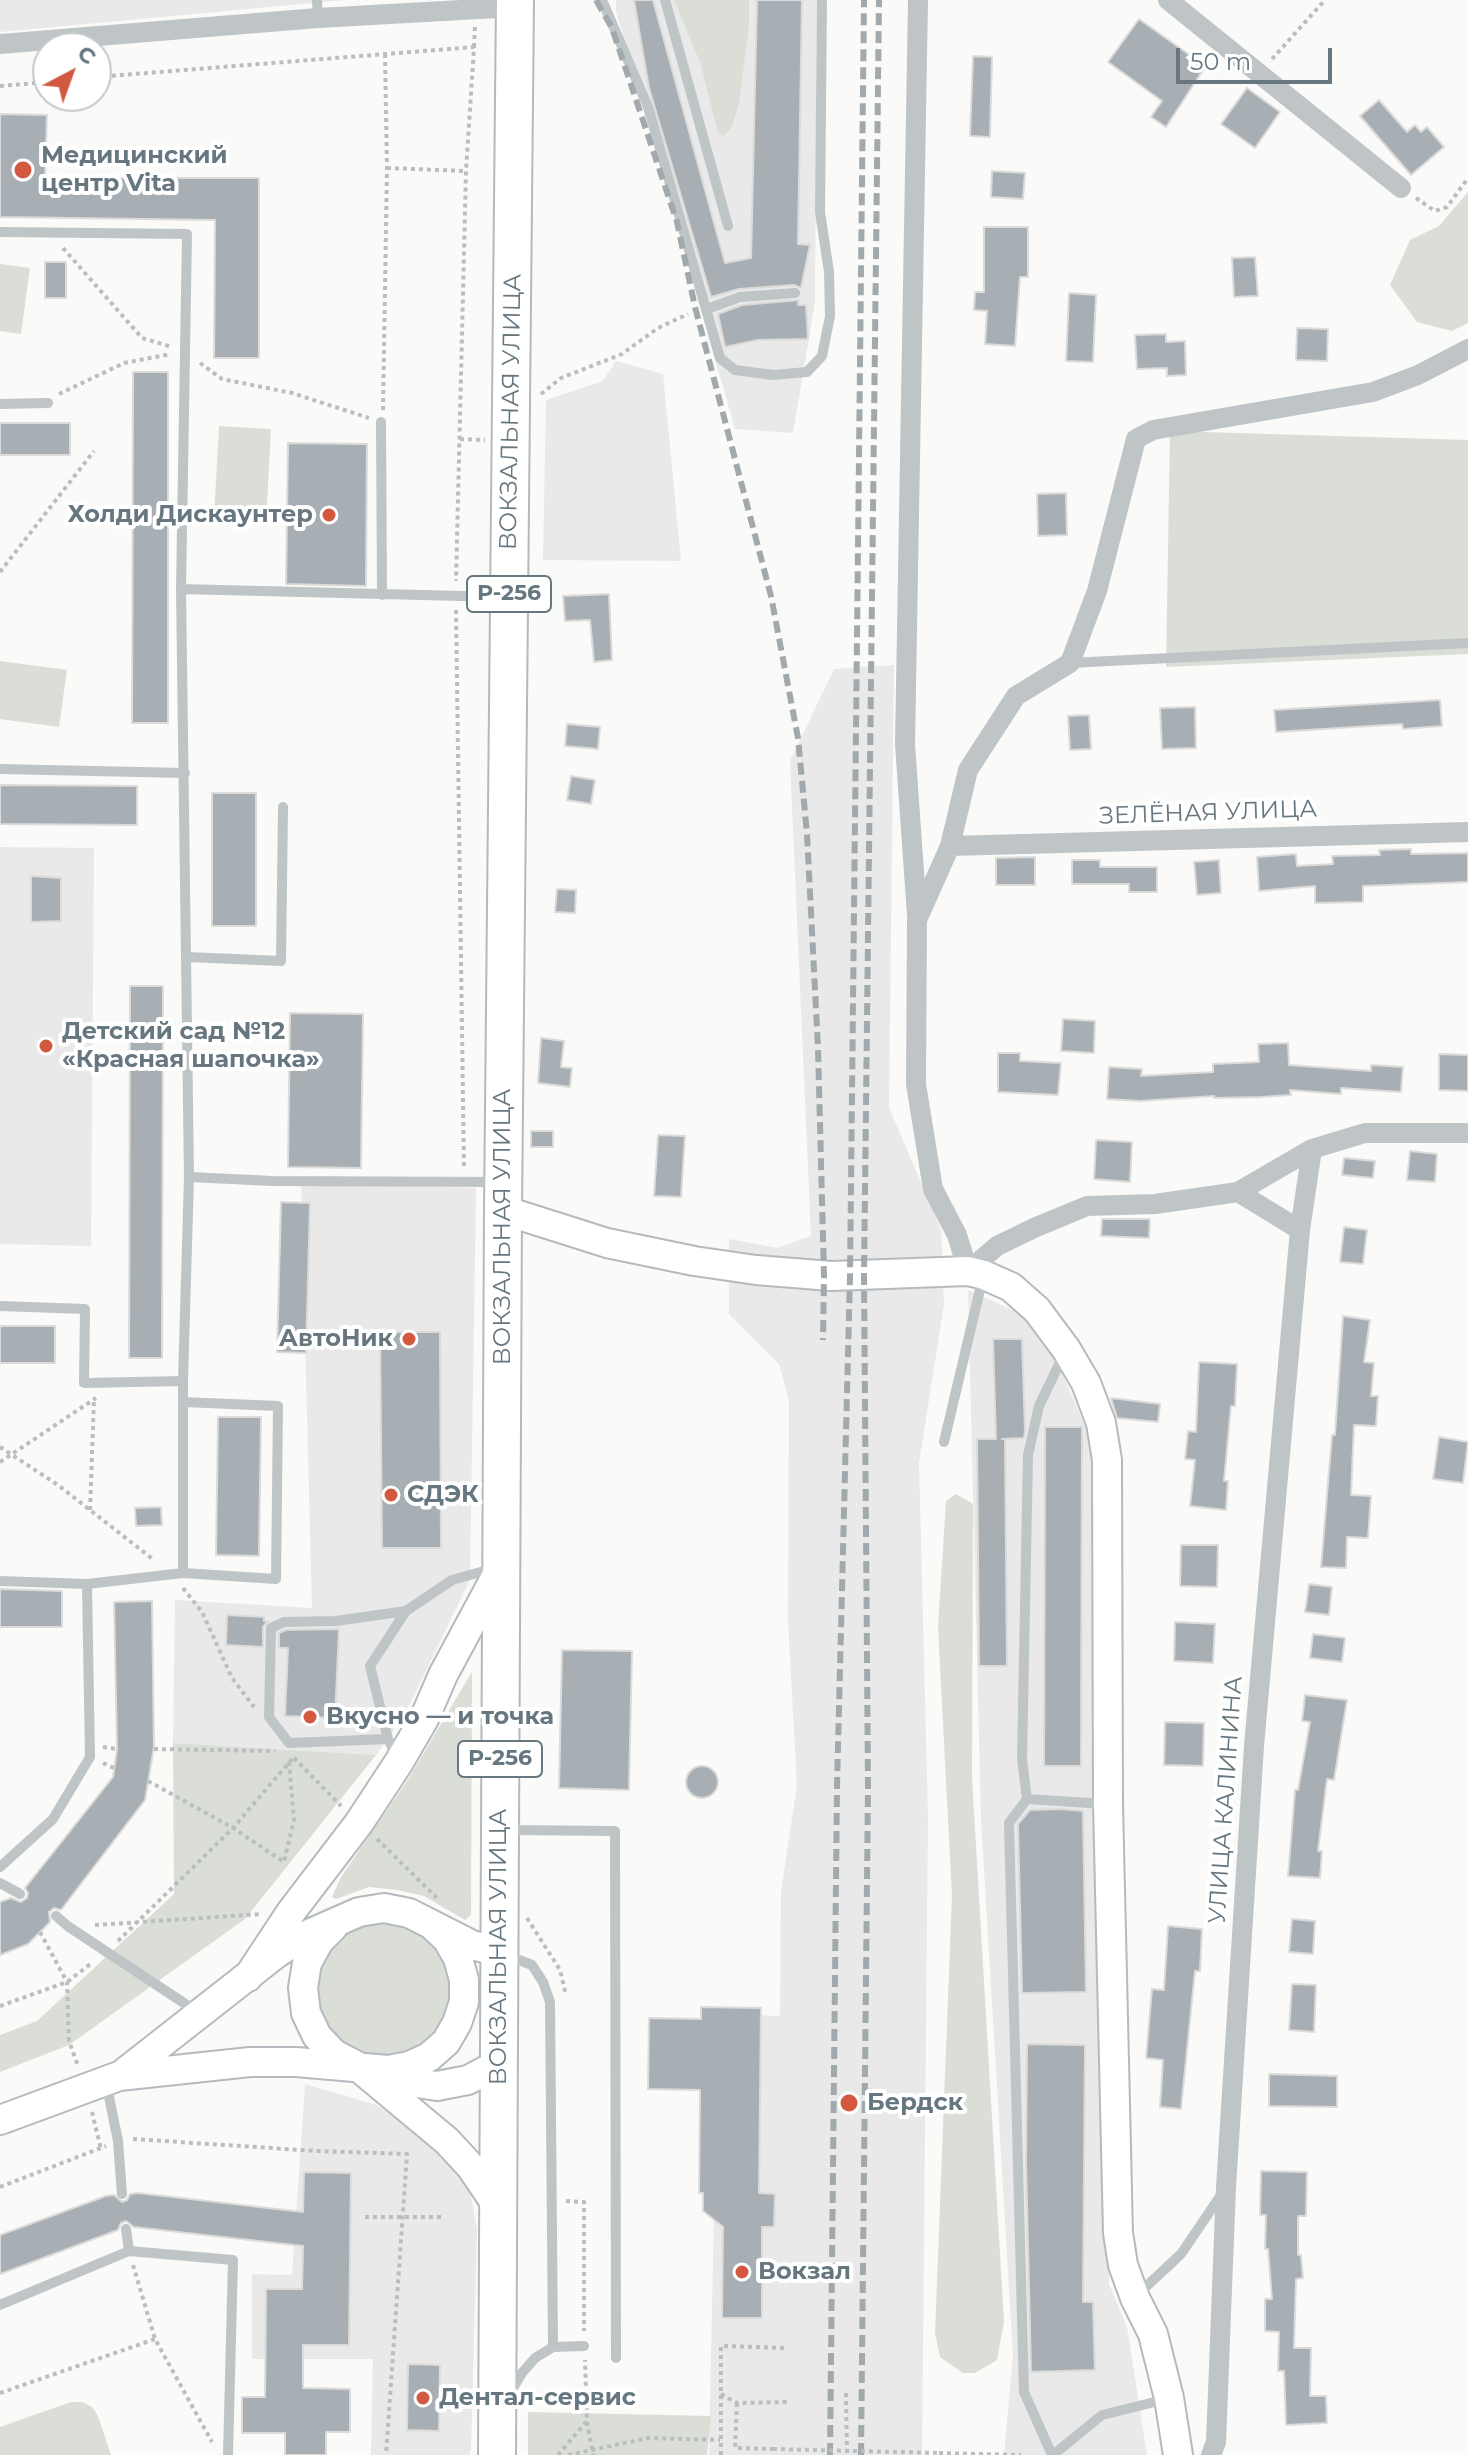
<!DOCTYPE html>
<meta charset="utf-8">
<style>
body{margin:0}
#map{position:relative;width:1468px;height:2455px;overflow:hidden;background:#fafaf8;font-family:Montserrat,sans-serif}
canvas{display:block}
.north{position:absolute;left:32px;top:32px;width:80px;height:80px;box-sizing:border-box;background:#fff;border:2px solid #c2c9cc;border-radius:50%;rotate:41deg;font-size:22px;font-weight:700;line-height:32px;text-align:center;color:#677780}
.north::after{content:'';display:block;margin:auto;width:28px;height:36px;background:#d2593f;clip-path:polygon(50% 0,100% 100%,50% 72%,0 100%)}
.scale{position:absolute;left:1176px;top:48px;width:156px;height:36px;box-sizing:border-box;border:4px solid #677780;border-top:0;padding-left:10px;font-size:24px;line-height:28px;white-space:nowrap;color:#677780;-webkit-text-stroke:6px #fff;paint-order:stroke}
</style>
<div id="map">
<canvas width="1468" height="2455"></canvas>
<div class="north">С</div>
<div class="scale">50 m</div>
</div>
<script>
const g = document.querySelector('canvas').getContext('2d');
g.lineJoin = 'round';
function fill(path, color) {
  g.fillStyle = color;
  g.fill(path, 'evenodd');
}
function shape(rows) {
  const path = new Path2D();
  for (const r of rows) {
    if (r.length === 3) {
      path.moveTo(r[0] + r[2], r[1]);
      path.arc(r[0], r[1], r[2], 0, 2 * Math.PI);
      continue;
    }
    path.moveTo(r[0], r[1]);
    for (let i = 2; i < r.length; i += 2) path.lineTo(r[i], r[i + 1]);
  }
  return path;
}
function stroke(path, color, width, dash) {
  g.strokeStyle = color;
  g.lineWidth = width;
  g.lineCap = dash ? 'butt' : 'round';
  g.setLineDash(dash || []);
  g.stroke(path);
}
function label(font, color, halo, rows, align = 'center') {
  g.font = font + ' Montserrat,sans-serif';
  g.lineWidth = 8;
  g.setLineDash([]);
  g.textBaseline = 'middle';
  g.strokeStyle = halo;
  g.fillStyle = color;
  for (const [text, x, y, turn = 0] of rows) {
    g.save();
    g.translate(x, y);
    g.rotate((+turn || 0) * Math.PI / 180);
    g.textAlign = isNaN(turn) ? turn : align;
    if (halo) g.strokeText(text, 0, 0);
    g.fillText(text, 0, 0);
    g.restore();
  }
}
fill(shape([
 [0,0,345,0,0,32],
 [616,0,817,0,815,302,793,433,735,429,616,11],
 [616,361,663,374,681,561,543,560,546,400,603,381],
 [894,665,889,1108,941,1229,944,1304,919,1463,928,1817,922,2455,709,2455,718,2014,780,2016,781,1891,797,1786,788,1621,789,1401,779,1364,729,1314,729,1239,777,1248,811,1236,790,761,834,669],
 [0,847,94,848,91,1246,0,1244],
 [301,1183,476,1188,470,1580,404,1716,376,1755,173,1743,175,1600,312,1608],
 [968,1290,1022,1314,1049,1342,1100,1461,1108,2001,1109,2284,1127,2327,1147,2455,1004,2455,1013,2355,981,1819],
 [305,2084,376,2105,423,2132,453,2160,470,2190,477,2230,471,2450,469,2455,371,2455,373,2359,252,2359,252,2274,292,2275]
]), '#e8e9e8');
fill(shape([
 [674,0,749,0,749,26,739,102,732,127,723,136,718,133,700,62],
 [1468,192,1468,323,1452,331,1417,322,1390,285,1410,240,1439,226],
 [0,264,30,268,21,334,0,331],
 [219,426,271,429,266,521,214,518],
 [1170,431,1468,440,1468,654,1166,667],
 [0,661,67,670,59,727,0,719],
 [956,1494,973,1504,972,1778,1004,2322,997,2360,975,2373,963,2373,940,2357,935,2333,952,1896,938,1627,946,1501],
 [472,1672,471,1915,465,1920,424,1896,397,1890,369,1887,336,1899,332,1897,341,1877,407,1781],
 [173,1743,376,1755,245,1919,69,2045,0,2072,0,2035,37,2021,174,1894],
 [382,1991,67],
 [71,2402,82,2402,92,2407,98,2416,111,2455,0,2455,0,2427],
 [528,2412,711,2416,707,2455,528,2455]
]), '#daded7');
const building = shape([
 [634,0,653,0,725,263,751,258,757,0,802,0,798,244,810,245,801,288,794,285,739,289,711,297,649,88,634,0],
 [1139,19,1191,56,1207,64,1166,127,1151,117,1162,101,1108,62,1139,19],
 [973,56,992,57,990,137,970,136,973,56],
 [1247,88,1280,112,1255,148,1221,124,1247,88],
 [1379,100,1407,132,1415,125,1421,132,1427,127,1444,147,1411,175,1360,116,1379,100],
 [0,114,47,115,45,178,259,178,259,358,214,358,215,220,0,217,0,114],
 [992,171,1025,173,1023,199,991,197,992,171],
 [984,227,1028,227,1028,277,1020,277,1015,346,985,344,987,311,974,310,975,292,984,292,984,227],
 [1255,257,1258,296,1234,297,1232,258,1255,257],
 [45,262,66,262,66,298,45,298,45,262],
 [1069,293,1096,295,1093,362,1066,361,1069,293],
 [799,300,798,305,806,305,808,339,758,340,725,347,718,314,742,305,799,300],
 [1297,328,1328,329,1327,361,1296,360,1297,328],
 [1166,334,1166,342,1185,341,1186,375,1167,376,1167,368,1137,369,1135,335,1166,334],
 [133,372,168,372,168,723,132,723,133,372],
 [0,423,70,423,70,455,0,455,0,423],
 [288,443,367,444,366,586,286,584,288,443],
 [1066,493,1067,535,1038,536,1037,494,1066,493],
 [609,594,612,660,594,662,590,620,565,621,563,596,609,594],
 [1440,700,1442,726,1403,729,1402,724,1276,732,1274,710,1440,700],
 [1195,707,1196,748,1162,749,1160,708,1195,707],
 [1089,715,1091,749,1070,750,1068,716,1089,715],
 [567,724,600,727,598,749,565,746,567,724],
 [571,776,595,780,591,804,567,800,571,776],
 [0,785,137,786,137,825,0,824,0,785],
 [212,793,256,793,256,926,212,926,212,793],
 [1411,849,1411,854,1468,853,1468,882,1363,886,1363,902,1315,903,1315,886,1259,891,1257,857,1296,854,1297,866,1333,864,1332,856,1380,855,1379,850,1411,849],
 [1035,857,1035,885,996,885,996,858,1035,857],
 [1072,860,1100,860,1100,867,1157,867,1157,892,1129,892,1129,884,1072,884,1072,860],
 [1219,860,1221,893,1197,895,1194,862,1219,860],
 [31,876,61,878,61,921,31,922,31,876],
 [557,889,576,890,575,913,555,912,557,889],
 [130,986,163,986,162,1358,129,1358,130,986],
 [290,1013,363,1014,361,1168,288,1167,290,1013],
 [1063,1019,1095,1021,1094,1053,1061,1051,1063,1019],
 [541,1038,564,1041,561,1067,572,1068,570,1087,538,1083,541,1038],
 [1288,1043,1289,1065,1371,1071,1371,1065,1403,1067,1401,1092,1341,1088,1341,1094,1290,1090,1291,1095,1261,1097,1214,1098,1214,1096,1140,1101,1107,1099,1109,1067,1142,1069,1141,1076,1213,1072,1213,1064,1259,1062,1258,1044,1288,1043],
 [998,1053,1020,1053,1020,1061,1061,1063,1058,1095,998,1092,998,1053],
 [1439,1054,1468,1055,1468,1091,1439,1090,1439,1054],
 [531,1131,553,1131,553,1147,531,1147,531,1131],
 [658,1135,685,1136,681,1197,654,1196,658,1135],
 [1096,1140,1132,1142,1130,1182,1094,1179,1096,1140],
 [1410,1151,1437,1154,1435,1182,1407,1180,1410,1151],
 [1344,1158,1375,1161,1373,1178,1342,1175,1344,1158],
 [281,1202,310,1203,306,1353,277,1352,281,1202],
 [1102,1219,1150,1219,1149,1238,1101,1236,1102,1219],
 [1344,1227,1367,1230,1363,1264,1340,1262,1344,1227],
 [1343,1316,1370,1320,1364,1362,1374,1363,1371,1396,1378,1396,1376,1426,1354,1425,1351,1495,1371,1496,1368,1538,1347,1537,1346,1568,1321,1567,1332,1435,1335,1435,1343,1316],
 [0,1326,55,1326,55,1363,0,1363,0,1326],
 [380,1332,440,1332,441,1548,382,1548,380,1332],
 [993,1339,1022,1339,1025,1430,1024,1438,1002,1439,1005,1439,1007,1666,979,1666,977,1439,996,1439,993,1339],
 [1199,1362,1237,1364,1235,1406,1231,1406,1224,1481,1228,1481,1226,1510,1190,1506,1195,1460,1185,1459,1188,1431,1196,1432,1199,1362],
 [1111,1398,1160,1404,1158,1422,1117,1418,1111,1398],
 [218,1417,261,1417,259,1556,216,1555,218,1417],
 [1045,1427,1082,1427,1081,1766,1044,1766,1045,1427],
 [1439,1437,1468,1442,1463,1483,1433,1479,1439,1437],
 [161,1507,162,1525,136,1526,135,1508,161,1507],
 [1181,1545,1218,1545,1217,1587,1180,1586,1181,1545],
 [1309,1584,1332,1587,1329,1615,1305,1612,1309,1584],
 [0,1589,62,1591,62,1627,0,1627,0,1589],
 [152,1601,154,1747,145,1800,61,1910,54,1908,49,1912,50,1922,28,1944,0,1955,0,1902,11,1898,21,1902,27,1898,28,1893,25,1888,113,1777,117,1749,114,1602,152,1601],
 [227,1615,264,1617,264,1621,268,1621,263,1627,263,1647,226,1645,227,1615],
 [1175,1622,1215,1624,1213,1663,1174,1661,1175,1622],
 [339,1629,335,1718,285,1716,288,1648,279,1648,279,1633,286,1630,339,1629],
 [1313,1634,1345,1638,1342,1662,1310,1658,1313,1634],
 [562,1650,632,1651,629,1790,559,1788,562,1650],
 [1305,1695,1347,1700,1334,1780,1327,1779,1318,1851,1322,1851,1320,1878,1288,1876,1295,1790,1298,1790,1310,1722,1302,1721,1305,1695],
 [1165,1722,1204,1723,1203,1766,1164,1765,1165,1722],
 [702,1782,16],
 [1061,1809,1083,1811,1086,1992,1022,1993,1018,1824,1030,1810,1061,1809],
 [1292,1919,1315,1921,1313,1954,1289,1952,1292,1919],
 [1168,1926,1202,1929,1200,1971,1195,1971,1181,2109,1160,2107,1163,2060,1146,2058,1152,1989,1164,1990,1168,1926],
 [1292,1984,1316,1985,1314,2032,1289,2030,1292,1984],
 [701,2007,761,2008,759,2193,775,2194,774,2227,762,2227,762,2318,722,2318,723,2227,703,2211,703,2193,699,2193,700,2090,648,2089,649,2018,701,2019,701,2007],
 [1027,2044,1085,2045,1083,2302,1093,2302,1095,2370,1031,2372,1026,2163,1027,2044],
 [1269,2074,1337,2076,1337,2107,1269,2106,1269,2074],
 [1261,2171,1307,2172,1306,2216,1298,2216,1298,2255,1301,2255,1303,2278,1296,2279,1294,2348,1311,2348,1310,2396,1326,2396,1327,2423,1286,2425,1284,2371,1278,2371,1279,2332,1265,2331,1265,2299,1272,2299,1268,2249,1265,2249,1266,2215,1260,2215,1261,2171],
 [304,2172,351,2173,349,2345,303,2345,303,2388,350,2389,350,2432,326,2432,326,2455,285,2455,285,2433,242,2433,242,2397,265,2397,266,2289,302,2289,303,2246,134,2227,126,2221,121,2223,118,2230,0,2274,0,2235,106,2196,114,2195,122,2202,127,2200,130,2194,138,2193,303,2212,304,2172],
 [408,2364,440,2365,439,2431,407,2430,408,2364]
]);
fill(building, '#a7afb4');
stroke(building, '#dcdbda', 2);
const secondary = shape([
 [503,1210,607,1243,694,1261,756,1270,831,1276,968,1271,984,1275,1011,1287,1037,1310,1066,1349,1086,1383,1101,1423,1107,1460,1108,1804,1118,2233,1123,2265,1135,2298,1153,2334,1169,2398,1178,2455],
 [333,1927,319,1941,307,1963,303,1988,306,2013,317,2036,334,2054,357,2066,447,2141,471,2167,496,2204],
 [248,1977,291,1912,359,1823,399,1762,424,1719,443,1675,501,1567],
 [388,2070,410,2082,437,2086,468,2080,498,2064],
 [120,2076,277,1953,302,1937,359,1912,384,1908,409,1913,472,1945,499,1952],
 [0,2120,119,2076,250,2062,296,2062,388,2070,409,2066,429,2057,446,2042,457,2023,464,2002,464,1980,458,1958,447,1939,431,1924]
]);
const highway = shape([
 [497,2455,503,1210,515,0]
]);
stroke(secondary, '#b4babe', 32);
stroke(highway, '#b5b9bc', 40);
stroke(shape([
 [474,47,475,26],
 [1272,59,1325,0],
 [96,77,474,47,466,171,456,581],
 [0,86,48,82],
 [387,168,466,171],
 [1416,198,1435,211,1447,207,1468,178],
 [63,248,142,338,172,347],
 [200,363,222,379,292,393,369,418],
 [59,394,124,363,171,354],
 [541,394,561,378,622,354,658,328,688,314],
 [383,410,387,168,385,53],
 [460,439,485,440],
 [0,572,94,451],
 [456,610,464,1169],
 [0,1447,58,1485,154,1560],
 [0,1462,96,1398],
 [90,1510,94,1399],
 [183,1588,202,1612,232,1678,254,1707],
 [103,1747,117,1749],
 [154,1749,275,1751],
 [294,1758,341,1806],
 [103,1763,114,1768],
 [148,1781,233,1828,284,1862,294,1820,289,1762],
 [377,1839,439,1900],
 [527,1918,560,1970,566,1995],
 [95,1925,262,1914],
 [40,1932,67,1982,69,2041,78,2066],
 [118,1941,233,1828,293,1758],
 [0,2006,67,1982,93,1962],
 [92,2112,101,2149],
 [133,2139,317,2151,407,2154,386,2455],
 [0,2187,106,2146],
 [566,2201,584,2202,584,2331],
 [365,2217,444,2217],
 [133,2265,155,2339,212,2442],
 [0,2393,155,2339],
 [846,2393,847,2455],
 [721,2394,737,2403,788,2402],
 [737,2403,735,2448,773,2449],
 [587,2422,593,2455],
 [939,2453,1021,2455],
 [558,2455,587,2421,585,2360],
 [568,2455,648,2438,720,2440],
 [721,2455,721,2346,788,2348]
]), '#babec0', 4, [4, 4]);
stroke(shape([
 [317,0,318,18],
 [602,0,648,107,720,358,735,370,773,375,807,372,822,356,830,316,829,272,820,212,822,0],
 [665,0,728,226],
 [0,232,187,234,181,589,503,597],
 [707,309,740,297,795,293],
 [0,404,48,403],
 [381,422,382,595],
 [181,589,189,1177],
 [1070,663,1468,643],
 [0,769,185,773],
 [187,957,281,961,283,807],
 [0,1306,85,1309,84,1383,183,1381,189,1177,273,1181,497,1182],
 [944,1442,983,1277],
 [183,1573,276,1579,278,1406,183,1402],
 [0,1581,87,1584,90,1757,53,1819,0,1867],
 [87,1584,183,1573,183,1381],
 [388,1739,289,1743,269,1717,271,1628,284,1622,336,1621,406,1611],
 [398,1759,388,1739,370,1666,406,1611,452,1580,495,1568],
 [1027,1799,1104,1804],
 [508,1830,615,1831,616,2358],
 [0,1883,20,1894],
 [56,1916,69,1927,199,2013],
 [506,1955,532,1965,543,1982,550,2002,553,2347,535,2358,522,2373,509,2395],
 [106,2082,118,2141,122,2194],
 [126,2229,129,2251],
 [1136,2296,1181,2254,1223,2192],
 [0,2305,129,2251,233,2260,228,2455],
 [553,2347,584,2346],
 [1052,2455,1024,2392,1009,1823,1027,1799,1022,1759,1028,1455,1039,1406,1065,1352],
 [1053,2455,1102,2415,1167,2399]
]), '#bfc4c7', 10);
stroke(shape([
 [1168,0,1401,188],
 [0,44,318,18,515,7],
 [1468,349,1418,375,1373,392,1153,430,1136,439,1097,591,1070,663,1016,696,968,770,950,846,917,920,916,1084,933,1189,957,1235,968,1271,997,1246,1034,1228,1087,1206,1155,1204,1238,1192,1312,1149,1365,1133,1468,1133],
 [950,846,1468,832],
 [917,915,905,744,918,0],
 [1238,1192,1300,1230],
 [1211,2455,1216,2442,1226,2187,1254,1746,1300,1230,1312,1149]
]), '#bfc4c7', 20);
stroke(secondary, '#fff', 28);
stroke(highway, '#fff', 36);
stroke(shape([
 [596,0,612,28,677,222,695,307,771,596,798,738,807,834,818,1048,824,1276,823,1340],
 [830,2455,837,1786,850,1276,864,0],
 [861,2455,868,1787,864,1276,879,0]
]), '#a2a9ad', 6, [12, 6]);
stroke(shape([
 [773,2449,939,2453]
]), '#babec0', 4, [4, 4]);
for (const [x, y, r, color] of [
 [23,170,10,"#d2593f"],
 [329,515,8,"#d2593f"],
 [46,1046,8,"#d2593f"],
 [409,1339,8,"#d2593f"],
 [391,1495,8,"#d2593f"],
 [310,1717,8,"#d2593f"],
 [849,2103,10,"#d2593f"],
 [742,2272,8,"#d2593f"],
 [423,2398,8,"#d2593f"]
]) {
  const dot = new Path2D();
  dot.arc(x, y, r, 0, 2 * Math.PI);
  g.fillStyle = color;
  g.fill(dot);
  stroke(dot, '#fff', 3);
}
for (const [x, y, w] of [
 [509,594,84],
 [500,1759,84]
]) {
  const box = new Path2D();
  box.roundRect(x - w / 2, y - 18, w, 36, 6);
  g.fillStyle = '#fff';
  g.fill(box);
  stroke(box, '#677780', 2);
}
label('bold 22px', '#677780', null, [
 ["Р-256",509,594],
 ["Р-256",500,1759]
]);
label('bold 24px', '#677780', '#fff', [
 ["Медицинский",41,156],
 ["центр Vita",41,184],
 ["Холди Дискаунтер",313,515,"right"],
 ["Детский сад №12",62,1032],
 ["«Красная шапочка»",62,1060],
 ["АвтоНик",393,1339,"right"],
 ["СДЭК",407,1495],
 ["Вкусно — и точка",326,1717],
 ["Бердск",867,2103],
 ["Вокзал",758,2272],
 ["Дентал-сервис",439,2398]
], 'left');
label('24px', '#677780', '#fff', [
 ["ВОКЗАЛЬНАЯ УЛИЦА",511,412,-89],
 ["ЗЕЛЁНАЯ УЛИЦА",1208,813,-2],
 ["ВОКЗАЛЬНАЯ УЛИЦА",503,1227,-90],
 ["УЛИЦА КАЛИНИНА",1226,1800,-86],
 ["ВОКЗАЛЬНАЯ УЛИЦА",499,1947,-90]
]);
</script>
